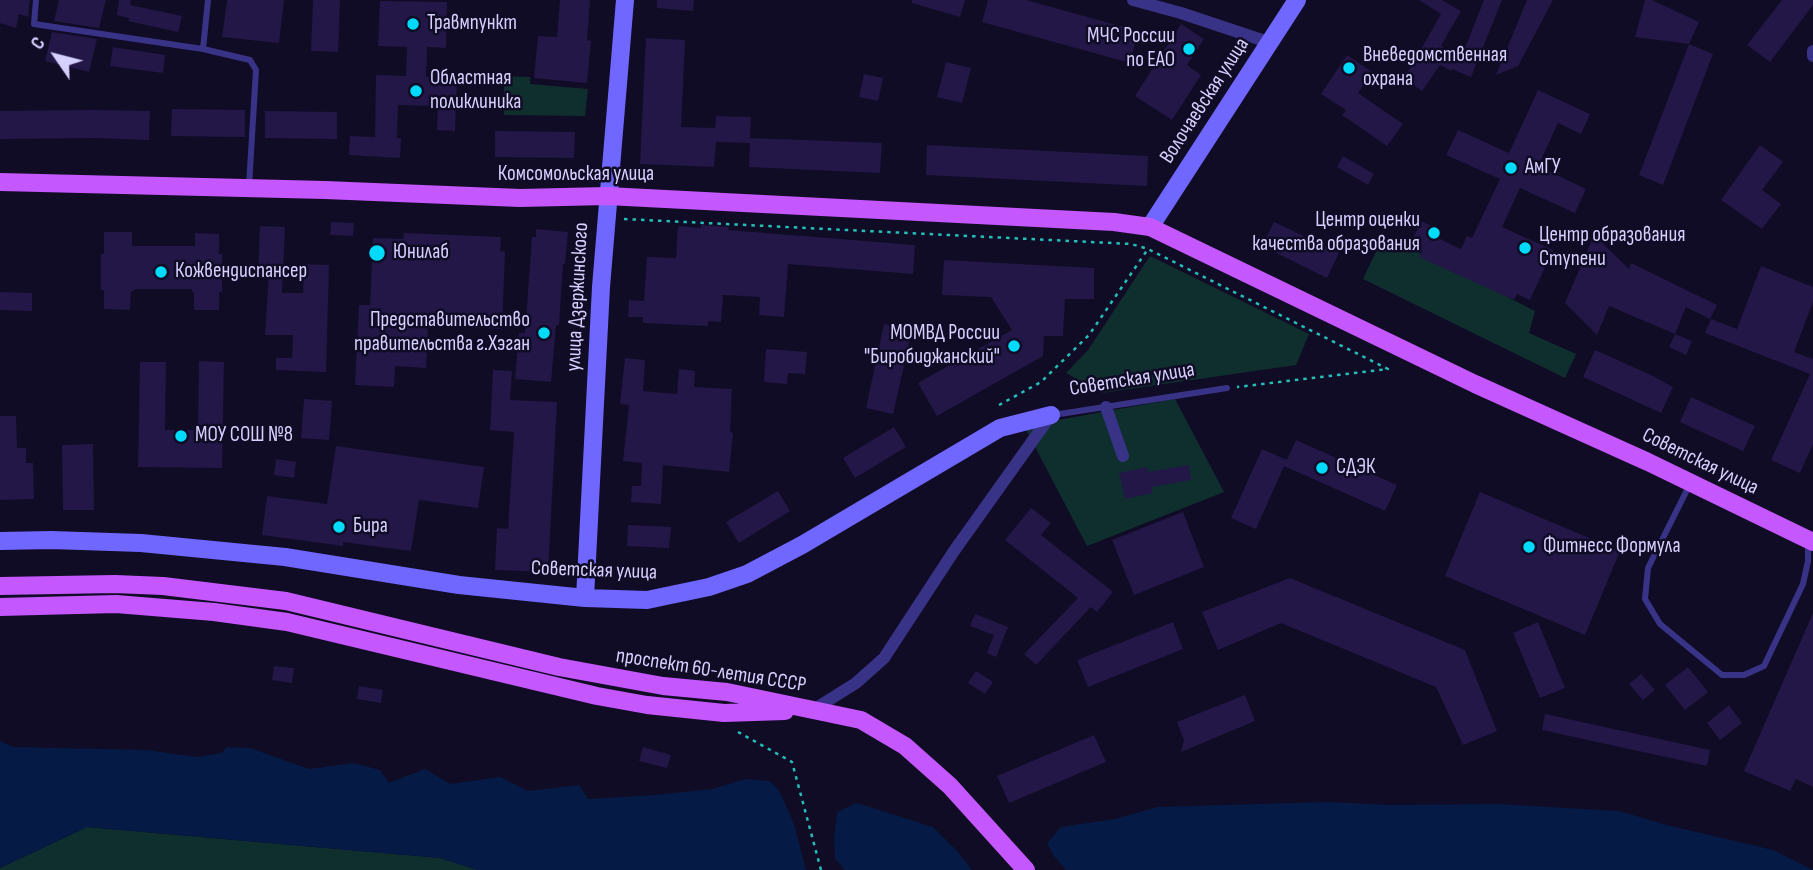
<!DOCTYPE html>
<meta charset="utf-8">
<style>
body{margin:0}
#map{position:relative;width:1813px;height:870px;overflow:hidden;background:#110c25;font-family:"Sofia Sans Condensed",sans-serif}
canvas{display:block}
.north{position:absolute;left:21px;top:21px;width:70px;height:70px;-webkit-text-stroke:5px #110c25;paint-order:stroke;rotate:305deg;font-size:19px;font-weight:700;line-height:28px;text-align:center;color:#d6d0ff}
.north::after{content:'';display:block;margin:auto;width:24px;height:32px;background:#d6d0ff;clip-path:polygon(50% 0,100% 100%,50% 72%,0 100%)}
</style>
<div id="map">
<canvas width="1813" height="870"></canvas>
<div class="north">С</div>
</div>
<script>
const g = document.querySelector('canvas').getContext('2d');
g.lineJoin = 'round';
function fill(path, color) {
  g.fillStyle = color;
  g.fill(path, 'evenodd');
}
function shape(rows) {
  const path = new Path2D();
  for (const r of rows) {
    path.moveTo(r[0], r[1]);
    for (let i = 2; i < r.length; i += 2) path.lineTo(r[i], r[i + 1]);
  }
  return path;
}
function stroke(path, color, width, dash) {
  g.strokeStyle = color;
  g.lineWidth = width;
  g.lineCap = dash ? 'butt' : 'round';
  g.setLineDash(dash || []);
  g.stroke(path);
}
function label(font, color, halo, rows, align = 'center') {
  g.font = font + ' "Sofia Sans Condensed",sans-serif';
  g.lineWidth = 5;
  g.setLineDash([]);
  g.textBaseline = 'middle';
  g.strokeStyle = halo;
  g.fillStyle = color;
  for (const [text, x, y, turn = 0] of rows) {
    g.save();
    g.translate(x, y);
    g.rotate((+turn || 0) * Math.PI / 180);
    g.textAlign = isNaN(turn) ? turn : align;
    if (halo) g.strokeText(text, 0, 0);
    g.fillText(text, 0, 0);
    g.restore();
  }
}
fill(shape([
 [504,76,530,77,530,84,588,89,585,116,504,115],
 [1384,235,1535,311,1529,333,1576,354,1565,378,1363,279],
 [1150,256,1309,334,1296,365,1102,393,1066,373,1088,350],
 [1175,399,1224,492,1087,546,1024,426],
 [87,827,440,858,478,870,0,870,0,868]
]), '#0f2f2f');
fill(shape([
 [0,741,13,747,147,750,197,757,222,753,227,747,250,748,309,769,353,763,380,770,389,783,425,769,450,784,500,777,528,791,579,785,588,799,655,795,712,789,745,779,769,781,779,790,794,824,806,870,478,870,440,858,87,827,0,868],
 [1327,802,1390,805,1497,804,1619,811,1667,825,1773,850,1813,870,1066,870,1054,856,1047,843,1061,827,1115,819,1157,807],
 [857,803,933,827,958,852,972,870,845,870,835,859,834,838,837,812]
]), '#051a44');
fill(shape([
 [0,0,30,0,28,17,19,14,16,28,0,23],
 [59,0,106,0,99,28,54,21],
 [119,0,131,0,130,5,182,16,178,32,128,21,129,18,117,15],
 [227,0,284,0,279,43,222,37],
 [313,0,340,0,338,52,311,51],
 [560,0,590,0,587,40,591,41,587,83,534,78,538,36,557,37],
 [657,0,694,0,693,11,657,8],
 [912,0,965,0,960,17,912,3],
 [988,0,1026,0,1138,31,1130,63,982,22],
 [1419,0,1442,0,1461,11,1441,46,1461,58,1484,0,1502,0,1471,77,1452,69,1451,71,1440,65,1422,91,1403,78,1420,54,1419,53,1441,14],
 [1527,0,1553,0,1518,66,1496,75],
 [1645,0,1652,0,1699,22,1689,44,1635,37],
 [1782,0,1813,0,1813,5,1770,62,1747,45],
 [380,1,447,2,446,48,427,47,426,77,457,78,455,131,437,130,438,106,398,105,397,138,401,138,400,158,349,155,350,136,375,137,376,75,406,76,407,47,378,46],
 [1181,24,1204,39,1187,65,1201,75,1172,120,1135,96],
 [52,32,97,39,89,72,45,61],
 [646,38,685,40,681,127,715,128,716,116,751,117,750,138,882,143,880,173,749,167,750,143,716,142,714,167,640,164],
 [1689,44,1713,54,1663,185,1639,175],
 [113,47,165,55,163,73,110,66],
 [1347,55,1372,72,1358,93,1403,124,1387,146,1342,115,1346,110,1321,94],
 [946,62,971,68,962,103,937,97],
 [864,74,883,78,878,101,859,97],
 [1538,90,1590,114,1581,134,1558,123,1538,166,1586,189,1575,213,1520,188,1502,227,1553,250,1530,300,1517,294,1514,300,1419,257,1422,251,1410,245,1421,221,1441,230,1438,238,1461,249,1467,236,1472,238,1500,179,1446,155,1458,130,1509,153],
 [172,109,245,110,245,137,171,136],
 [94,110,150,111,149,140,94,138,0,139,0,111],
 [265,111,337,112,337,139,265,138],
 [495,131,575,132,574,158,495,157],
 [927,145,1148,156,1147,186,926,175],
 [1760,145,1783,162,1762,190,1781,204,1762,229,1721,200],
 [1343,156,1374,174,1368,185,1337,167],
 [331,222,354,223,353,236,330,235],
 [1274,222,1339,253,1327,278,1262,246],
 [701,225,729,227,728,230,915,245,913,274,788,264,784,317,759,315,760,297,723,295,721,322,708,321,708,326,643,323,643,317,628,317,629,300,644,301,647,257,676,258,678,226,701,228],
 [260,226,285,227,282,293,303,293,304,264,329,265,326,372,276,370,276,358,292,358,293,335,265,335,269,273,258,273],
 [536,229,568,232,565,264,563,264,559,325,556,325,551,382,515,379,519,333,525,333,532,237,536,237],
 [104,232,132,232,132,246,195,246,195,233,219,234,219,254,222,254,222,292,219,292,219,310,194,310,194,292,192,292,192,289,134,289,134,291,131,291,130,310,104,309,104,290,101,290,101,254,104,254],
 [404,233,501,237,500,251,505,252,502,329,428,326,426,368,395,366,394,387,355,385,359,305,370,305,373,238,403,239],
 [1594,235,1629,269,1631,263,1717,305,1710,319,1686,307,1675,334,1609,306,1597,335,1565,303],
 [944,260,1094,268,1094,299,1065,299,1063,336,1044,336,1043,356,937,416,918,383,1012,330,991,297,942,295],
 [1761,266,1813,287,1813,302,1794,352,1813,359,1813,444,1800,473,1771,460,1810,374,1705,333,1711,319,1737,329],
 [0,292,32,293,32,311,0,310],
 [884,324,912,330,893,414,866,408],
 [1675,334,1692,341,1686,355,1669,347],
 [766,349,807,352,805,374,788,373,787,384,764,382],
 [1595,350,1651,375,1673,387,1661,413,1583,377],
 [625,358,645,360,643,391,677,394,679,369,695,371,694,387,732,389,730,432,733,433,729,472,663,465,661,504,631,502,632,486,641,486,642,463,623,461,629,405,620,404],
 [199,361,224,362,222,468,138,467,140,362,166,362,165,430,198,430],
 [493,370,512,371,510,400,557,402,548,572,495,570,497,528,508,529,514,432,490,430],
 [1691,397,1755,426,1743,451,1680,422],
 [304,399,332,401,329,440,301,438],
 [0,416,16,416,17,448,26,448,26,463,33,463,34,499,0,500],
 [894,427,906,447,855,478,843,458],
 [1296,440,1397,485,1385,511,1284,466,1256,529,1231,518,1262,449,1287,460],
 [93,444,94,510,63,510,62,445],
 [336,446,484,467,478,508,419,500,411,551,343,542,343,546,262,535,267,496,327,504],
 [276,459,296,462,294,478,274,475],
 [1189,465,1191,480,1151,487,1153,493,1125,499,1119,473,1147,467,1148,472],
 [778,491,790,511,739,543,726,522],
 [1480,492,1620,551,1585,635,1445,576],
 [1031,508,1051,523,1041,535,1113,592,1097,612,1091,607,1036,665,1024,654,1078,598,1005,540],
 [1183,512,1204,567,1134,595,1112,540],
 [628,525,671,527,669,548,627,546],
 [1290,578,1465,650,1497,731,1463,745,1436,687,1281,623,1218,650,1202,612],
 [1813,613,1813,787,1796,779,1790,791,1744,771],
 [975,614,1008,627,996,657,987,653,994,635,970,626],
 [1173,622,1183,649,1088,687,1077,660],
 [1538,622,1565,688,1540,698,1513,633],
 [274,666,294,668,292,683,272,680],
 [1688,667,1708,692,1685,710,1665,685],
 [976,671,993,682,985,694,968,683],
 [1641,674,1655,690,1643,700,1629,684],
 [359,686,383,690,381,703,357,699],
 [1245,695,1255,721,1181,752,1184,740,1177,722],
 [1729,705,1742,723,1720,740,1707,723],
 [1545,714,1710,750,1707,766,1542,730],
 [1094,735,1106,762,1009,803,997,776],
 [643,747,671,755,667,768,639,761]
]), '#221747');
stroke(shape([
 [624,219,1131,244,1148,249,1388,369,1237,387],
 [999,405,1041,382,1089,335,1148,249],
 [738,732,792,762,821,870]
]), '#24bfba', 2.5, [3.5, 5]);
stroke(shape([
 [36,0,34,24,203,49],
 [208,0,203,49,250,60,256,70,249,186],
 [1053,415,1227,388],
 [1690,484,1648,568,1645,599,1660,624,1722,675,1744,675,1764,666,1803,584,1808,561,1808,542]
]), '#393388', 6);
stroke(shape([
 [1133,0,1181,13,1271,43],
 [1813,51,1813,56],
 [1106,407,1123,456],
 [813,710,856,683,884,658,954,551,1051,415]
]), '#393388', 12);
stroke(shape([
 [1150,227,1297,0],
 [0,541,51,540,141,543,285,557,459,585,585,598,647,600,709,587,747,574,802,545,1000,428,1051,415],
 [585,598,601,287,625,0]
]), '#6f67ff', 18);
stroke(shape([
 [0,182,325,190,520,198,607,196,1114,222,1150,227,1475,384,1648,462,1813,542],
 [0,586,115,584,163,586,286,601,559,667,663,686,727,692,861,720,905,746,950,786,1026,870],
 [0,607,116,604,214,612,287,622,597,696,647,705,724,713,785,711]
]), '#c557ff', 18);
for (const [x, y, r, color] of [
 [413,24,7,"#00dafb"],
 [1189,49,7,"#00dafb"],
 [1349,68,7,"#00dafb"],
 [416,91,7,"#00dafb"],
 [1511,168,7,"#00dafb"],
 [1434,233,7,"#00dafb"],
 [1525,248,7,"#00dafb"],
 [377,253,9,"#00dafb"],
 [161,272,7,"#00dafb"],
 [544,333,7,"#00dafb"],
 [1014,346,7,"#00dafb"],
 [181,436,7,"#00dafb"],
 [1322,468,7,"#00dafb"],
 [339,527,7,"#00dafb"],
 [1529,547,7,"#00dafb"]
]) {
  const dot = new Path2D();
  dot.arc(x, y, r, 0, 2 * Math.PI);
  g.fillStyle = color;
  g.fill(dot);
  stroke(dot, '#110c25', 2.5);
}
label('21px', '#d6d0ff', '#110c25', [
 ["Травмпункт",427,24],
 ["МЧС России",1175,37,"right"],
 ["по ЕАО",1175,61,"right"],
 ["Вневедомственная",1363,56],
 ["охрана",1363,80],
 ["Областная",430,79],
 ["поликлиника",430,103],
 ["АмГУ",1525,168],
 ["Центр оценки",1420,221,"right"],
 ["качества образования",1420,245,"right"],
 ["Центр образования",1539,236],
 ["Ступени",1539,260],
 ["Юнилаб",393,253],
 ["Кожвендиспансер",175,272],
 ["Представительство",530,321,"right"],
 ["правительства г.Хэган",530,345,"right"],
 ["МОМВД России",1000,334,"right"],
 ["\"Биробиджанский\"",1000,358,"right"],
 ["МОУ СОШ №8",195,436],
 ["СДЭК",1336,468],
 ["Бира",353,527],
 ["Фитнесс Формула",1543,547]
], 'left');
label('21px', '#d6d0ff', '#110c25', [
 ["Волочаевская улица",1205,101,-57],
 ["Комсомольская улица",576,175],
 ["улица Дзержинского",578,297,-87],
 ["Советская улица",1132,380,-9],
 ["Советская улица",1700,462,26],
 ["Советская улица",594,571,2],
 ["проспект 60-летия СССР",711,671,9]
]);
</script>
